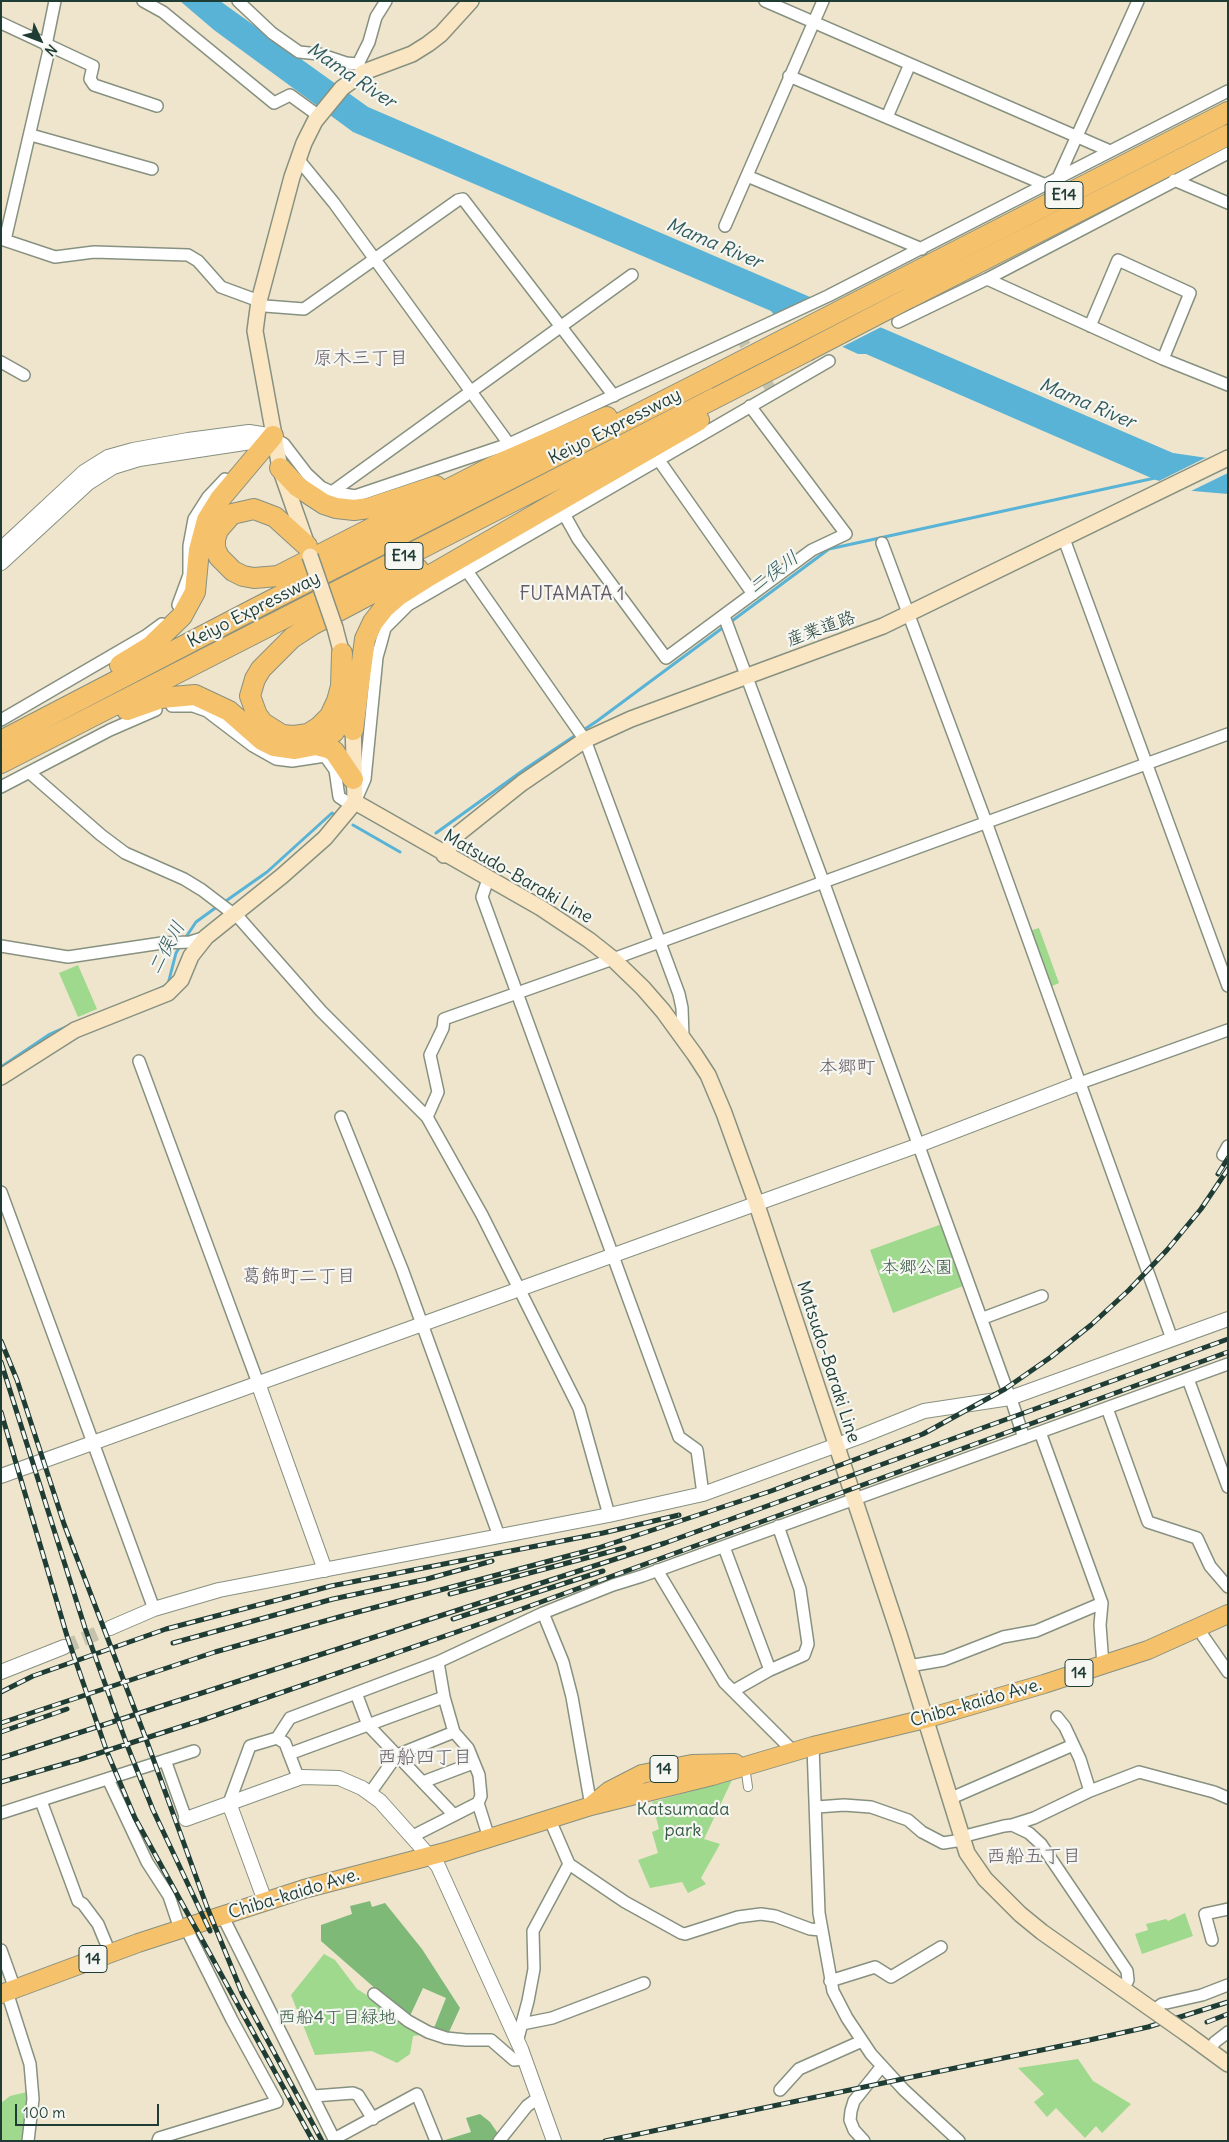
<!DOCTYPE html>
<meta charset="utf-8">
<style>
body{margin:0}
#map{position:relative;width:1229px;height:2142px;overflow:hidden;background:#efe5cc;font-family:Delius,sans-serif}
canvas{display:block}
.frame{position:absolute;inset:0;border:2px solid #1f3d34;pointer-events:none}
.north{position:absolute;left:15px;top:15px;width:50px;height:50px;-webkit-text-stroke:4px #f6f6f2;paint-order:stroke;rotate:133deg;font-size:14px;font-weight:700;line-height:20px;text-align:center;color:#1f3d34}
.north::after{content:'';display:block;margin:auto;width:18px;height:22px;background:#1f3d34;clip-path:polygon(50% 0,100% 100%,50% 72%,0 100%)}
.scale{position:absolute;left:15px;top:2104px;width:144px;height:22px;box-sizing:border-box;border:2px solid #1f3d34;border-top:0;padding-left:6px;font-size:15px;line-height:18px;white-space:nowrap;color:#1f3d34;-webkit-text-stroke:4px #f6f6f2;paint-order:stroke}
</style>
<div id="map">
<canvas width="1229" height="2142"></canvas>
<div class="frame"></div>
<div class="north">N</div>
<div class="scale">100 m</div>
</div>
<script>
const g = document.querySelector('canvas').getContext('2d');
g.lineJoin = 'round';
function fill(path, color) {
  g.fillStyle = color;
  g.fill(path, 'evenodd');
}
function shape(rows) {
  const path = new Path2D();
  for (const r of rows) {
    path.moveTo(r[0], r[1]);
    for (let i = 2; i < r.length; i += 2) path.lineTo(r[i], r[i + 1]);
  }
  return path;
}
function stroke(path, color, width, dash) {
  g.strokeStyle = color;
  g.lineWidth = width;
  g.lineCap = dash ? 'butt' : 'round';
  g.setLineDash(dash || []);
  g.stroke(path);
}
function label(font, color, halo, rows, align = 'center') {
  g.font = font + ' Delius,"Klee One",sans-serif';
  g.lineWidth = 4.5;
  g.setLineDash([]);
  g.textBaseline = 'middle';
  g.strokeStyle = halo;
  g.fillStyle = color;
  for (const [text, x, y, turn = 0] of rows) {
    g.save();
    g.translate(x, y);
    g.rotate((+turn || 0) * Math.PI / 180);
    g.textAlign = isNaN(turn) ? turn : align;
    if (halo) g.strokeText(text, 0, 0);
    g.fillText(text, 0, 0);
    g.restore();
  }
}
fill(shape([
 [1039,928,1059,983,1050,987,1029,931],
 [78,965,97,1009,78,1017,59,973],
 [942,1224,963,1286,893,1313,870,1250],
 [732,1780,704,1839,720,1844,701,1878,706,1884,688,1893,682,1882,650,1888,638,1860,658,1853,652,1832,659,1829,652,1802],
 [1185,1913,1193,1936,1142,1954,1135,1934,1148,1930,1146,1924,1166,1919,1168,1921],
 [324,1954,335,1960,357,1989,430,2034,413,2036,410,2054,397,2063,372,2051,315,2055,291,1995],
 [1078,2059,1093,2081,1131,2104,1102,2133,1096,2126,1085,2138,1056,2108,1047,2117,1034,2102,1044,2094,1018,2068],
 [27,2092,27,2120,21,2141,1,2141,1,2103,10,2096]
]), '#9ed98d');
fill(shape([
 [370,1901,372,1907,385,1903,422,1949,460,2008,449,2032,434,2028,446,1998,423,1988,409,2018,321,1941,321,1925,352,1914,350,1906],
 [480,2114,490,2122,499,2135,495,2141,442,2141,471,2132,466,2118]
]), '#7eb978');
fill(shape([
 [180,1,220,1,368,107,1173,453,1228,461,1228,494,1193,491,1156,480,866,354,858,354,775,316,771,311,353,132,214,30]
]), '#59b3d6');
fill(shape([
 [827,300,885,325,840,348,783,323],
 [1205,458,1228,460,1228,473,1191,491,1157,482]
]), '#efe5cc');
stroke(shape([
 [353,825,400,852],
 [436,833,525,769,597,721,829,549,1155,478],
 [223,903,267,872,332,813,337,816],
 [184,940,196,922,218,906],
 [157,990,168,984,176,953,181,945],
 [1,1067,50,1034,68,1026]
]), '#59b3d6', 3);
stroke(shape([
 [740,336,773,393]
]), '#c5c3ae', 11, [11, 5.5]);
stroke(shape([
 [64,1647,110,1628]
]), '#c5c3ae', 14, [14, 7]);
const pedestrian = shape([
 [746,1773,748,1787]
]);
const minor = shape([
 [143,1,163,12,274,103,290,95,319,116],
 [238,1,272,33,299,52,319,54,346,63,358,64],
 [765,1,1110,151],
 [1,23,93,66,90,79,94,85,157,106],
 [362,69,358,64,369,42,376,17,386,1],
 [789,76,1046,185],
 [887,117,910,64],
 [31,135,152,169],
 [298,159,334,203,509,444],
 [747,176,922,249],
 [1058,178,1138,1],
 [1174,180,1228,203],
 [725,226,823,1],
 [1,239,55,257,94,252,188,255,198,261,221,287,259,301,265,306,304,309,458,200,463,199,614,396],
 [5,240,49,50,46,45,55,1],
 [987,279,1163,359,1228,385],
 [898,322,987,279,1228,153],
 [1090,326,1118,260,1190,293,1163,359],
 [1,362,24,375],
 [272,437,284,444,307,474,321,487,332,492,355,496,509,444,828,296,1228,91],
 [658,459,753,594],
 [332,492,632,275],
 [564,514,578,539,666,658,812,550,846,534,750,406],
 [1064,539,1228,986],
 [882,543,986,822,1172,1339],
 [467,571,585,740,679,994,682,1008,683,1037],
 [178,605,189,575,189,546,194,519,208,497,225,479],
 [724,616,823,881,1010,1398],
 [172,706,193,706,207,711,253,746,276,759,292,761,325,756,335,770,339,797,350,804,355,802,365,779,377,657,381,643,385,628,408,605,829,361],
 [1,720,147,635,162,624],
 [30,773,101,835,125,853,184,879,202,890,240,919,321,1011,427,1117,482,1215,579,1408,609,1515],
 [1,787,110,730,156,710],
 [488,879,482,897,679,1437,697,1450,703,1494],
 [1,946,68,957,162,943,190,942,206,937],
 [139,1061,258,1383],
 [1080,1083,1228,1030],
 [341,1117,402,1269,499,1536],
 [427,1117,438,1092,430,1055,443,1028,444,1019,613,959,1228,734],
 [1223,1155,1228,1146],
 [1,1192,154,1609],
 [986,1317,1042,1296],
 [1188,1379,1228,1487],
 [1013,1405,1024,1438],
 [1107,1408,1148,1522,1197,1538,1210,1566,1228,1587],
 [1040,1432,1102,1603,1100,1625,1103,1665],
 [724,1547,770,1670],
 [657,1570,724,1682,793,1751],
 [543,1613,563,1662,572,1697,591,1806],
 [1201,1627,1203,1636,1228,1672],
 [909,1666,944,1660,1003,1637,1036,1631,1102,1603],
 [733,1691,770,1670,804,1655,808,1644,800,1589,778,1526],
 [356,1693,368,1725,454,1815],
 [1057,1717,1065,1727,1080,1759,1090,1791],
 [277,1738,285,1743,298,1777],
 [813,1746,819,1913,833,1991,847,2018,871,2054,904,2090,959,2141],
 [289,1754,444,1697],
 [165,1760,186,1819],
 [108,1779,147,1862,169,1896,180,1929],
 [423,1782,473,1763],
 [370,1793,397,1755,454,1732],
 [956,1796,1073,1745],
 [41,1801,78,1901,83,1904,98,1924,110,1953],
 [229,1803,250,1746,277,1738,290,1718,438,1662,543,1613,613,1585,642,1576,1228,1364],
 [478,1803,489,1838],
 [817,1807,844,1805,871,1807,908,1820,922,1832,943,1843,962,1840],
 [1,1813,194,1751],
 [550,1820,569,1864,625,1902,681,1933,685,1934,738,1917,761,1914,775,1916,810,1929,821,1930],
 [1012,1825,1034,1818,1090,1791,1139,1772,1214,1792,1228,1798],
 [411,1837,478,1803,481,1796,479,1775,468,1748,454,1732,444,1697,438,1662],
 [961,1837,1004,1826,1012,1825,1029,1833,1041,1844,1127,1971,1128,1980,1123,1989],
 [222,1915,335,2141],
 [1212,1940,1205,1914,1228,1909],
 [1,1950,15,1989],
 [830,1981,875,1967,891,1977,941,1947],
 [7,1992,30,2064,33,2099,28,2141],
 [374,1994,408,2021,428,2032,446,2038,466,2040,491,2040,514,2060,525,2059],
 [1153,2011,1162,2004,1202,1995,1228,1985],
 [522,2024,552,2018,644,1983],
 [517,2042,528,2001,534,1969,533,1931,569,1864],
 [1209,2051,1215,2042,1228,2032],
 [780,2090,799,2069,862,2041],
 [314,2096,353,2093,358,2095,373,2119],
 [334,2139,417,2094,436,2141],
 [158,2141,159,2138,277,2102,232,2020,186,1928],
 [499,2141,527,2106,538,2098],
 [864,2141,854,2130,850,2120,851,2111,854,2101,882,2066]
]);
const tertiary = shape([
 [1,549,84,472,108,457,133,450,188,440,249,432,268,435],
 [1,563,88,483,113,467,139,459,251,442,272,436],
 [258,1383,325,1570],
 [1,1476,919,1145,1080,1083],
 [110,1628,154,1609,219,1590,609,1515,703,1494,859,1437,924,1411,1010,1398,1228,1319],
 [1,1672,64,1647],
 [229,1803,265,1901],
 [186,1819,302,1777,339,1778,362,1788,380,1801,438,1866,521,2049,554,2141]
]);
const secondary = shape([
 [307,545,280,468,255,331,259,301,292,177,304,143,315,121,342,88,364,72,412,54,428,44,441,34,471,1],
 [335,628,344,662],
 [355,802,541,908,589,940,613,959,643,988,663,1011,695,1055,708,1075,724,1113,756,1202,899,1634,967,1853,985,1879,1020,1914,1042,1932,1160,2015],
 [444,855,458,834,522,783,585,740,631,719,883,626,1228,458],
 [1,1077,75,1030,168,993,181,980,191,956,206,937,282,876,325,838,355,802,353,719],
 [1187,2034,1228,2064]
]);
const trunk = shape([
 [593,1804,609,1791,642,1774,692,1764,735,1763],
 [1,1994,138,1943,304,1889,445,1852,591,1806,712,1776,813,1746,925,1719,1044,1684,1148,1650,1228,1614]
]);
const motorway = shape([
 [900,280,1228,112],
 [909,298,1228,135],
 [280,468,298,487,324,504,336,508,354,510,369,508,436,486],
 [307,546,275,517,254,509,232,514,218,530,215,539,215,548,219,557,233,571,243,576,254,578,278,576,492,467,607,417],
 [342,653,341,686,337,701,330,716,319,727,308,734,294,736,282,735,263,723,257,715,250,696,255,679,261,669,292,638,312,625,418,569],
 [120,665,151,646,182,616,195,592,199,550,207,520,220,499,273,436],
 [127,710,161,698,195,695,229,711,262,740,274,746,295,749,316,745,334,732,342,720,346,702],
 [353,730,365,639,373,622,384,608,399,595,429,576,699,420],
 [1,741,258,607,707,379],
 [316,745,328,748,334,751,353,779],
 [1,763,807,351]
]);
stroke(pedestrian, '#879180', 10);
stroke(minor, '#879180', 14);
stroke(tertiary, '#879180', 16);
stroke(secondary, '#879180', 18);
stroke(trunk, '#879180', 20);
stroke(motorway, '#879180', 22);
stroke(pedestrian, '#fff', 8);
stroke(minor, '#fff', 11);
stroke(tertiary, '#fff', 14);
stroke(secondary, '#fbe6c4', 15);
stroke(trunk, '#f5c16b', 18);
stroke(motorway, '#f5c16b', 20);
const rail = shape([
 [1218,1174,1228,1158],
 [1,1341,17,1380,64,1524,146,1739,207,1907,242,1993,322,2141],
 [1,1362,85,1628,127,1745,153,1810,210,1931],
 [1,1412,67,1636,107,1752,135,1818,313,2141],
 [450,1594,624,1548],
 [453,1619,603,1571],
 [173,1643,333,1599,427,1579,492,1561],
 [1,1692,33,1676,166,1629,331,1586,603,1533,679,1515],
 [1,1723,215,1652,339,1617,598,1548,771,1491,923,1434,1005,1389,1051,1357,1091,1325,1129,1290,1167,1250,1201,1209,1228,1169],
 [1,1732,67,1709],
 [1,1758,665,1543,1228,1339],
 [1,1782,81,1759,205,1719,497,1618,1228,1352],
 [1207,2022,1228,2014],
 [605,2141,1085,2041,1148,2027,1228,2002]
]);
stroke(rail, '#1f3d34', 5);
stroke(rail, '#f6f6f2', 3, [9]);
const secondaryBridge = shape([
 [310,556,335,628],
 [1160,2015,1187,2034]
]);
const motorwayBridge = shape([
 [807,351,909,298],
 [707,379,900,280]
]);
stroke(secondaryBridge, '#879180', 18, []);
stroke(motorwayBridge, '#879180', 22, []);
stroke(secondaryBridge, '#fbe6c4', 15);
stroke(motorwayBridge, '#f5c16b', 20);
for (const [x, y, w] of [
 [1064,195,38],
 [404,556,38],
 [1079,1673,28],
 [664,1769,28],
 [93,1959,28]
]) {
  const box = new Path2D();
  box.roundRect(x - w / 2, y - 13.5, w, 27, 4);
  g.fillStyle = '#f6f6f2';
  g.fill(box);
  stroke(box, '#1f3d34', 1);
}
label('bold 16px', '#1f3d34', null, [
 ["E14",1064,195],
 ["E14",404,556],
 ["14",1079,1673],
 ["14",664,1769],
 ["14",93,1959]
]);
label('18px', '#1f3d34', '#f6f6f2', [
 ["Keiyo Expressway",615,427,-27],
 ["Keiyo Expressway",254,610,-27],
 ["産業道路",821,629,-20],
 ["Matsudo-Baraki Line",518,877,30],
 ["Matsudo-Baraki Line",828,1362,72],
 ["Chiba-kaido Ave.",976,1703,-16],
 ["Chiba-kaido Ave.",294,1894,-17]
]);
label('18px', '#385c46', '#f6f6f2', [
 ["本郷公園",917,1268],
 ["Katsumada",683,1810],
 ["park",683,1831],
 ["西船4丁目緑地",337,2018]
]);
label('italic 19px', '#2e5a5c', '#f6f6f2', [
 ["Mama River",351,76,34],
 ["Mama River",714,244,23],
 ["Mama River",1087,404,23],
 ["二俣川",774,573,-37],
 ["二俣川",167,948,-62]
]);
label('19px', '#655d66', '#f6f6f2', [
 ["原木三丁目",361,359],
 ["FUTAMATA 1",572,595],
 ["本郷町",847,1068],
 ["葛飾町二丁目",299,1277],
 ["西船四丁目",425,1758],
 ["西船五丁目",1034,1857]
]);
</script>
